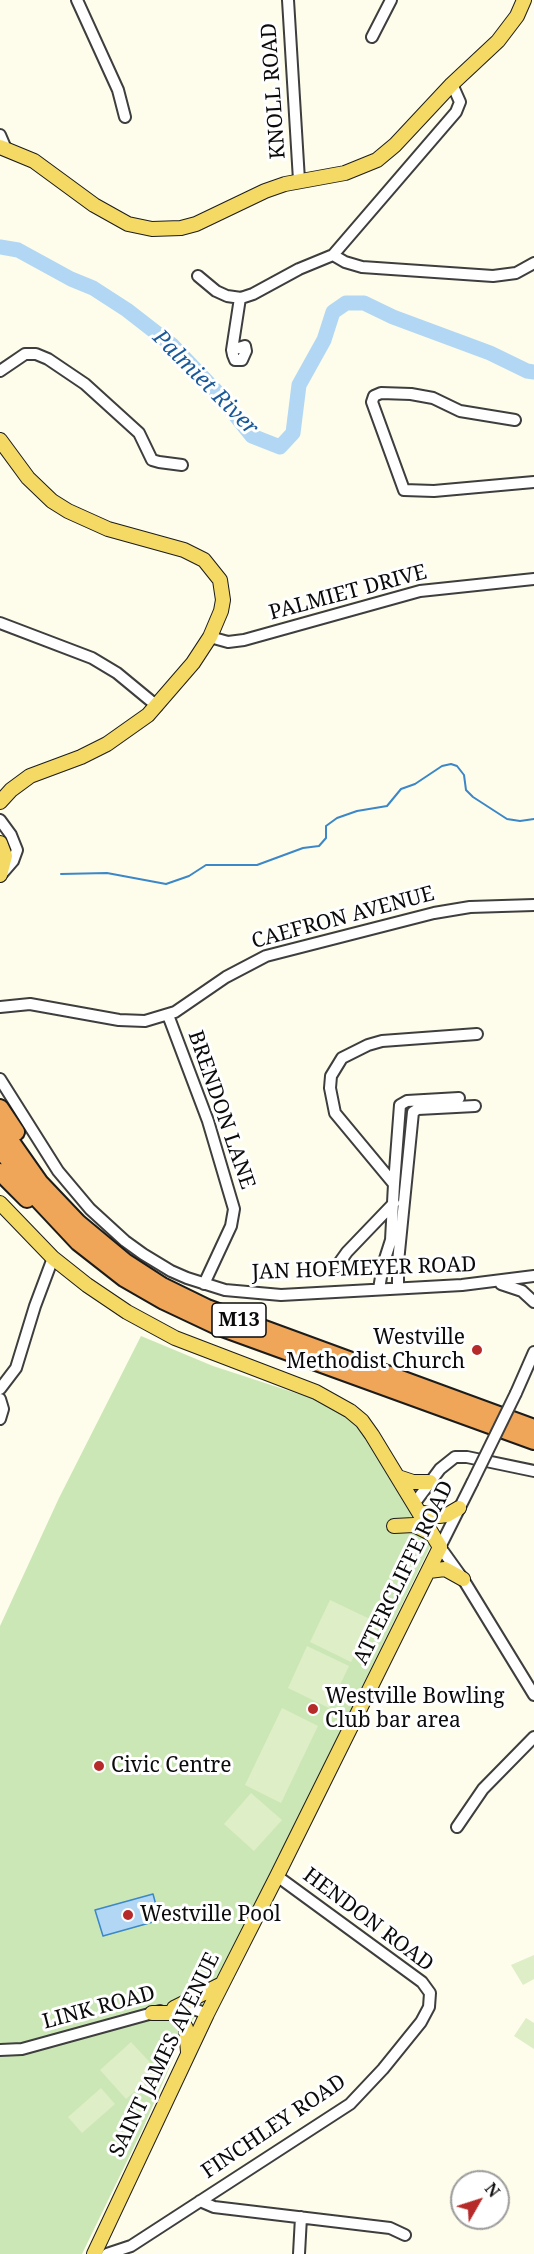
<!DOCTYPE html>
<style>
body{margin:0}
#map{position:relative;width:534px;height:2254px;overflow:hidden;background:#fefcea;font-family:"Noto Serif",serif}
canvas{display:block}
.north{position:absolute;left:450px;top:2170px;width:60px;height:60px;box-sizing:border-box;background:#fff;border:2px solid #9d9d9d;border-radius:50%;rotate:51deg;font-size:16px;font-weight:700;line-height:24px;text-align:center;color:#0b0b0b}
.north::after{content:'';display:block;margin:auto;width:21px;height:27px;background:#b62b29;clip-path:polygon(50% 0,100% 100%,50% 72%,0 100%)}
</style>
<div id="map">
<canvas width="534" height="2254"></canvas>
<div class="north">N</div>
</div>
<script>
const g = document.querySelector('canvas').getContext('2d');
g.lineJoin = 'round';
function fill(path, color) {
  g.fillStyle = color;
  g.fill(path, 'evenodd');
}
function shape(rows) {
  const path = new Path2D();
  for (const r of rows) {
    path.moveTo(r[0], r[1]);
    for (let i = 2; i < r.length; i += 2) path.lineTo(r[i], r[i + 1]);
  }
  return path;
}
function stroke(path, color, width, dash) {
  g.strokeStyle = color;
  g.lineWidth = width;
  g.lineCap = dash ? 'butt' : 'round';
  g.setLineDash(dash || []);
  g.stroke(path);
}
function label(font, color, halo, rows, align = 'center') {
  g.font = font + ' "Noto Serif",serif';
  g.lineWidth = 6;
  g.setLineDash([]);
  g.textBaseline = 'middle';
  g.strokeStyle = halo;
  g.fillStyle = color;
  for (const [text, x, y, turn = 0] of rows) {
    g.save();
    g.translate(x, y);
    g.rotate((+turn || 0) * Math.PI / 180);
    g.textAlign = isNaN(turn) ? turn : align;
    if (halo) g.strokeText(text, 0, 0);
    g.fillText(text, 0, 0);
    g.restore();
  }
}
fill(shape([
 [141,1336,213,1366,317,1400,341,1411,359,1426,428,1539,430,1547,221,1976,184,2034,144,2126,82,2254,0,2254,0,1626,59,1498]
]), '#cce7b6');
fill(shape([
 [330,1600,372,1620,351,1662,310,1642],
 [307,1646,349,1666,329,1708,288,1688],
 [282,1708,318,1726,281,1803,245,1785],
 [251,1793,282,1820,254,1851,224,1824],
 [534,1955,534,1979,523,1985,511,1965],
 [526,2018,534,2023,534,2049,514,2036],
 [131,2042,158,2071,126,2099,100,2070],
 [101,2088,115,2104,82,2133,68,2117]
]), '#deeec7');
const water = shape([
 [153,1894,160,1920,103,1936,95,1910,153,1894]
]);
fill(water, '#b1d7f4');
stroke(water, '#3b87c8', 1.5);
stroke(shape([
 [61,874,107,873,166,884,189,876,206,865,257,865,303,848,319,846,326,838,326,826,337,818,357,811,387,806,401,789,415,784,442,766,451,764,457,766,464,775,466,790,473,797,507,819,520,821,534,819]
]), '#3b87c8', 2);
stroke(shape([
 [0,247,18,250,71,279,93,288,127,310,172,345,216,391,252,436,280,447,293,433,299,385,324,340,333,312,346,303,364,303,393,317,490,353,527,371,534,372]
]), '#b1d7f4', 15);
const minor = shape([
 [77,0,118,90,125,117],
 [288,0,299,180],
 [372,37,391,0],
 [0,135,6,149],
 [333,255,345,262,362,267,493,276,516,273,534,263],
 [198,276,216,291,227,296,241,298,253,294,299,269,333,255,456,112,460,102,452,84],
 [232,350,245,346,246,351,242,360,235,360,233,355,232,350,240,298],
 [0,371,25,354,36,354,48,359,85,384,139,433,152,460,159,462,182,465],
 [515,420,460,411,433,398,411,394,381,393,374,396,372,402,404,490,434,491,534,482],
 [0,623,92,658,117,673,157,706],
 [210,637,228,642,244,640,420,591,534,579],
 [0,820,11,835,17,850,13,861,0,876],
 [0,1007,30,1004,119,1020,145,1021,175,1012,226,977,266,956,434,913,470,907,534,905],
 [168,1015,208,1121,234,1209,231,1226,204,1284],
 [0,1079,58,1171,90,1209,125,1241,143,1254,171,1271,187,1278,225,1290,281,1295,462,1285,534,1276],
 [394,1184,400,1105,407,1101,459,1098],
 [337,1266,347,1252,394,1203],
 [501,1284,522,1291,534,1302],
 [398,1288,398,1262,413,1112,418,1109,475,1106],
 [379,1289,383,1265,391,1240,394,1184,335,1113,330,1088,331,1076,342,1058,368,1045,382,1041,477,1034],
 [0,1389,16,1368,35,1306,53,1258],
 [516,1393,534,1352],
 [0,1399,3,1409,0,1419],
 [472,1483,440,1547,463,1579,534,1695],
 [414,1504,440,1469,455,1457,467,1457,534,1471],
 [457,1827,483,1789,534,1737],
 [178,2007,186,2006,207,2014],
 [0,2050,22,2049,160,2011],
 [200,2201,214,2207,390,2228,405,2235],
 [107,2254,131,2246,350,2104,383,2069,421,2022,429,2007,430,1993,422,1982,277,1876],
 [299,2254,301,2217]
]);
const major = shape([
 [0,147,34,161,94,205,128,224,152,229,181,228,196,224,265,191,285,184,345,173,377,160,395,145,452,84,498,41,517,16,524,0],
 [0,440,28,478,52,501,68,511,108,529,184,550,204,560,220,580,223,600,221,611,210,637,193,663,148,715,107,744,81,757,30,776,11,790,0,802],
 [0,843,5,856,0,875],
 [0,1203,53,1258,87,1285,127,1312,175,1338,316,1392,350,1411,362,1421,372,1435,440,1547,277,1876,207,2014,94,2254],
 [398,1477,413,1482,430,1482],
 [419,1512,439,1516,447,1515,459,1508],
 [394,1526,414,1525,432,1534],
 [429,1571,445,1569,463,1579],
 [174,2008,222,1984],
 [152,2013,171,2013,180,2018,186,2028,188,2052]
]);
const highway = shape([
 [0,1108,16,1132],
 [0,1126,40,1183,78,1223,125,1262,162,1286,207,1308,534,1428],
 [0,1148,33,1194,78,1242,124,1278,164,1301,217,1326,534,1441],
 [0,1172,27,1199]
]);
stroke(minor, '#3e3e3e', 14);
stroke(major, '#1c1c1c', 16);
stroke(highway, '#1c1c1c', 20);
stroke(minor, '#fff', 10);
stroke(major, '#f4da65', 14);
stroke(highway, '#efa658', 16);
const minorBridge = shape([
 [472,1483,516,1393]
]);
stroke(minorBridge, '#3e3e3e', 14, []);
stroke(minorBridge, '#fff', 10);
for (const [x, y, r, color] of [
 [477,1350,6,"#b62b29"],
 [313,1709,6,"#b62b29"],
 [99,1766,6,"#b62b29"],
 [128,1915,6,"#b62b29"]
]) {
  const dot = new Path2D();
  dot.arc(x, y, r, 0, 2 * Math.PI);
  g.fillStyle = color;
  g.fill(dot);
  stroke(dot, '#fff', 2);
}
for (const [x, y, w] of [
 [239,1320,54]
]) {
  const box = new Path2D();
  box.roundRect(x - w / 2, y - 17, w, 34, 4.5);
  g.fillStyle = '#fff';
  g.fill(box);
  stroke(box, '#0b0b0b', 1.5);
}
label('bold 20px', '#0b0b0b', null, [
 ["M13",239,1320]
]);
label('21px', '#0b0b0b', '#fff', [
 ["KNOLL ROAD",274,91,-94],
 ["PALMIET DRIVE",348,593,-15],
 ["CAEFRON AVENUE",343,918,-15],
 ["BRENDON LANE",221,1110,71],
 ["JAN HOFMEYER ROAD",364,1269,-2],
 ["ATTERCLIFFE ROAD",404,1573,-64],
 ["HENDON ROAD",368,1920,37],
 ["LINK ROAD",99,2008,-15],
 ["SAINT JAMES AVENUE",165,2055,-64],
 ["FINCHLEY ROAD",274,2127,-34]
]);
label('21px', '#0b0b0b', '#fff', [
 ["Westville",465,1338,"right"],
 ["Methodist Church",465,1362,"right"],
 ["Westville Bowling",325,1697],
 ["Club bar area",325,1721],
 ["Civic Centre",111,1766],
 ["Westville Pool",140,1915]
], 'left');
label('italic 22px', '#1a5998', '#fff', [
 ["Palmiet River",205,383,45]
]);
</script>
